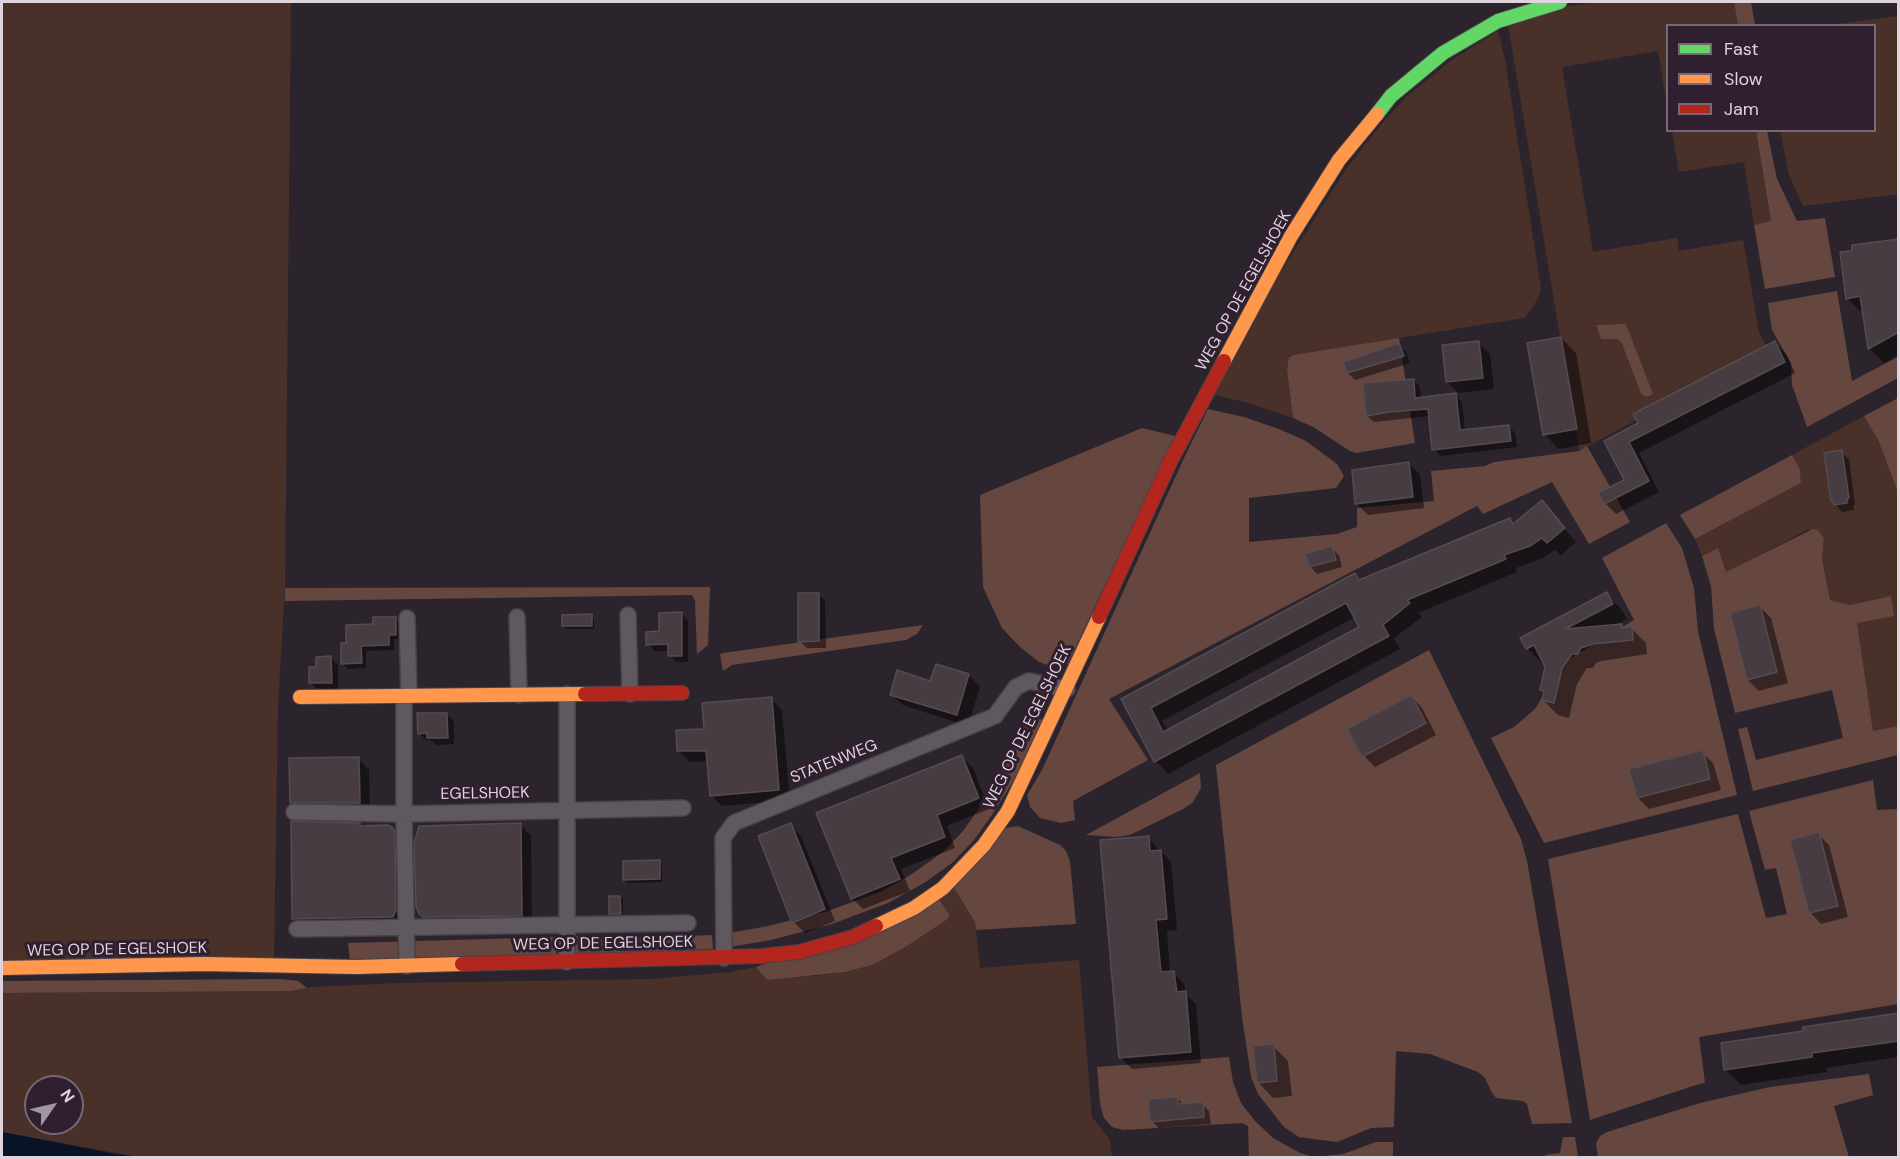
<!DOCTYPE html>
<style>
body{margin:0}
#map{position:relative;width:1900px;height:1159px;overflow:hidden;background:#2c242c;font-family:"DM Sans",sans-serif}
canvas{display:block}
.frame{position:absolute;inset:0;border:3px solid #dfd3dd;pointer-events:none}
.legend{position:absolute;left:1666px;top:24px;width:210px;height:108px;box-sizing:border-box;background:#30202f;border:2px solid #766875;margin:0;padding:8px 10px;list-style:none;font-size:18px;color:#dfd3dd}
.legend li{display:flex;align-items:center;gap:12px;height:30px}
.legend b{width:30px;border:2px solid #766875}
.north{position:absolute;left:24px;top:1075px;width:60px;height:60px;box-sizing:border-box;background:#30202f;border:2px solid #766875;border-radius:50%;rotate:56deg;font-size:16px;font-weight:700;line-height:24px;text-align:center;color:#dfd3dd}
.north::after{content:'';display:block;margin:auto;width:21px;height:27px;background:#a0969f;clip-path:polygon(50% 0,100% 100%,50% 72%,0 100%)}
</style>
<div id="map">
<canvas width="1900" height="1159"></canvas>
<div class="frame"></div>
<ul class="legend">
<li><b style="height:8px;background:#63d668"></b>Fast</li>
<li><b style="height:8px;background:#ff974d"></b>Slow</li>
<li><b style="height:8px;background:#b3261e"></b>Jam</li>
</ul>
<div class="north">N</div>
</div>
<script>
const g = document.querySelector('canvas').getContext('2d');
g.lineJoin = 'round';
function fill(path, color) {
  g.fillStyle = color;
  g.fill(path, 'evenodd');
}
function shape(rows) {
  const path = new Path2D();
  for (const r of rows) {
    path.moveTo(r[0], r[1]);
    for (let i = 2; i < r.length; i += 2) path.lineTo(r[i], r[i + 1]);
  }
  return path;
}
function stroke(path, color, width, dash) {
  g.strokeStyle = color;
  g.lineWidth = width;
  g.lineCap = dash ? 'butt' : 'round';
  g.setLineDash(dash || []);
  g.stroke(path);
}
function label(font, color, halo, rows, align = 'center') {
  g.font = font + ' "DM Sans",sans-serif';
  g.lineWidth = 6;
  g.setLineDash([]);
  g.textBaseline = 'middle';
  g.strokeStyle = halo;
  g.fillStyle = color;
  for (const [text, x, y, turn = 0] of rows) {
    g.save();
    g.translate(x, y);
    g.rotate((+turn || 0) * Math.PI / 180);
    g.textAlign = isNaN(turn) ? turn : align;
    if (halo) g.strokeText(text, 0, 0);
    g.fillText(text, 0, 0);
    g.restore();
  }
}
fill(shape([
 [2,2,291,2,285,588,278,706,274,959,2,964],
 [1599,2,1734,2,1738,25,1668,26,1667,106,1658,51,1562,67,1593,252,1677,238,1679,251,1743,240,1759,332,1768,349,1579,451,1508,25,1568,6],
 [1626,324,1641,394,1622,344,1617,339],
 [1898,16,1898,194,1803,206,1789,175,1780,131,1874,130,1874,26,1829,25],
 [1498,31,1505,60,1541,288,1539,297,1531,309,1524,318,1293,355,1287,370,1293,418,1248,403,1215,395,1279,275,1346,169,1383,122,1407,96,1453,59],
 [1672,131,1756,131,1771,222,1754,225,1744,162,1679,172],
 [1864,416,1879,442,1898,493,1898,726,1873,732,1857,623,1891,596,1850,605,1830,600,1822,558,1824,538,1818,530,1807,530,1726,573,1718,548,1702,556,1695,539,1801,483,1800,469,1792,455],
 [954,888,975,922,980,968,1079,960,1092,1117,1110,1140,1112,1157,139,1157,2,1132,2,993,291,991,312,987,399,983,652,979,730,972,756,967,814,976,845,972,871,965,904,948,950,916,939,899],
 [36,1087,72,1087,72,1123,36,1123]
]), '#493029');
fill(shape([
 [1734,2,1751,2,1755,25,1738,25],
 [1756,131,1767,131,1777,179,1797,221,1825,218,1835,277,1765,289,1754,225,1771,221],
 [1837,291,1852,381,1898,357,1898,378,1807,427,1792,385,1791,363,1772,330,1768,303],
 [1626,324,1653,394,1647,397,1641,394,1622,344,1617,339,1601,339,1596,325],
 [1399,338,1415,443,1356,453,1350,451,1313,427,1293,418,1287,370,1289,358,1293,355],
 [1898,398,1898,493,1879,442,1864,416],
 [1208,409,1244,417,1279,429,1306,441,1337,464,1344,476,1336,488,1249,498,1249,542,1337,534,1357,527,1357,508,1434,501,1431,471,1485,466,1494,462,1579,451,1587,446,1630,522,1589,544,1552,482,1483,514,1477,506,1109,699,1148,760,1073,801,1075,820,1061,823,1040,818,1030,807,1027,795,1042,770,1184,458],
 [1142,428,1175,436,1068,664,1050,666,1039,662,1020,647,1002,628,983,587,980,495],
 [1792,455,1800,469,1801,483,1695,539,1680,515],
 [1666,523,1682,548,1694,588,1698,631,1737,795,1544,843,1491,738,1514,727,1535,709,1543,696,1547,672,1634,620,1602,558],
 [1813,529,1818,530,1824,538,1822,558,1830,600,1850,605,1891,596,1894,616,1857,623,1873,731,1898,726,1898,755,1753,791,1738,729,1747,727,1756,760,1843,738,1832,690,1735,713,1714,629,1711,586,1702,556,1718,548,1726,572],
 [710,587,708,645,697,654,695,601,692,595,285,601,285,588],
 [923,625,917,634,906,640,732,665,723,671,720,654,723,653],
 [1429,650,1521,839,1527,861,1572,1123,1532,1124,1527,1104,1523,1101,1496,1098,1491,1091,1485,1078,1478,1072,1430,1054,1396,1051,1394,1127,1371,1128,1337,1142,1299,1137,1284,1127,1258,1094,1251,1077,1242,1017,1216,765],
 [1043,719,1014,780,992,815,974,840,952,863,924,883,888,903,832,924,771,940,730,947,730,933,768,926,828,911,882,891,909,876,943,852,963,831,980,807,1005,766,1023,727,1036,720],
 [1200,773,1201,788,1193,802,1183,809,1130,835,1115,837,1086,835],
 [1873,780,1877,810,1898,809,1898,1004,1699,1037,1705,1083,1696,1085,1590,1120,1548,859,1738,814,1766,918,1787,914,1776,868,1765,870,1749,811],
 [1018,826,1060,845,1066,851,1070,861,1076,924,976,930,975,922,954,888,1005,828],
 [939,899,950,916,946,920,904,948,872,965,845,972,767,980,756,967],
 [712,935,713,949,571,955,571,936,643,938],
 [556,937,556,956,350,961,348,943],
 [280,979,298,981,307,988,291,991,2,993,2,981],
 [1229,1057,1233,1082,1241,1103,1255,1121,1273,1138,1300,1153,1314,1157,1343,1154,1376,1142,1393,1142,1393,1157,1249,1157,1248,1126,1242,1123,1123,1130,1112,1127,1104,1118,1100,1104,1097,1067],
 [1869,1074,1873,1095,1834,1106,1849,1157,1598,1157,1596,1143,1600,1136,1607,1132,1700,1103,1770,1087],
 [1563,1137,1575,1137,1578,1157,1545,1157,1545,1155,1560,1153]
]), '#654740');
fill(shape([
 [2,1132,115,1154,139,1157,2,1157]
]), '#091327');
fill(shape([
 [1432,2,1469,2,1434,3],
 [1898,241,1898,355,1884,363,1869,348,1864,313,1862,313,1847,298],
 [1561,338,1576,353,1591,443,1559,449,1544,434],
 [1478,342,1490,354,1494,389,1459,393,1447,382],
 [1775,343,1786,354,1795,373,1639,453,1659,492,1616,514,1605,503,1626,481,1606,441],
 [1399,345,1406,352,1410,363,1355,380,1348,373,1345,363],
 [1413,380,1420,387,1421,399,1455,395,1462,402,1465,431,1508,426,1515,433,1517,447,1441,456,1434,449,1430,416,1374,422,1367,416],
 [1841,452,1849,459,1855,505,1853,506,1854,510,1842,512,1832,500],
 [1409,464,1420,475,1424,508,1368,515,1357,504],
 [1542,502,1576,542,1561,555,1555,550,1543,558,1516,568,1517,572,1418,613,1422,617,1394,638,1400,649,1168,774,1156,761,1123,700,1355,575,1361,581,1510,520,1515,524],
 [1355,617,1361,627,1168,731,1162,721],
 [1331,548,1339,555,1342,567,1317,574,1310,566],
 [818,594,825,601,826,648,807,648,800,641],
 [1606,594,1621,609,1627,619,1614,626,1621,625,1625,629,1631,628,1646,643,1647,654,1601,661,1596,663,1593,668,1587,668,1577,684,1569,718,1558,715,1543,700,1545,693,1541,690,1546,667,1544,662,1542,663,1527,648,1522,638],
 [1760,607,1771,618,1788,683,1759,691,1748,680],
 [682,614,688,621,688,662,676,662,670,655,670,651,655,651,648,644],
 [591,616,594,619,594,629,567,629,564,626],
 [395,618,400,623,401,639,394,639,394,650,366,651,366,668,348,669,343,664,348,645,375,626],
 [331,658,338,665,338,690,318,690,311,683],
 [969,675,980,687,968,726,903,705,891,694,931,683],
 [1411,696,1422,708,1436,735,1375,767,1364,756],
 [771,699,782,710,790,800,722,806,711,795,708,761,690,762,679,751,706,730],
 [446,714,454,721,454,744,436,745,431,740,426,740,419,733],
 [1702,752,1713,763,1721,790,1649,809,1638,798],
 [962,757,973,768,989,809,947,826,955,848,901,869,910,891,863,909,852,898],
 [358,758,369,770,370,814,303,814,292,803],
 [359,824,362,827,393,830,404,841,407,922,304,930,293,919],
 [520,825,531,836,532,926,433,926,422,915],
 [790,825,801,836,835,921,805,933,794,922],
 [1818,834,1829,845,1848,917,1821,924,1810,912],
 [1148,838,1171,862,1177,930,1167,931,1170,973,1173,972,1184,984,1186,994,1196,1004,1201,1063,1132,1069,1121,1058],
 [659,862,662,865,662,882,628,883,625,880],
 [620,897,623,900,623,917,614,917,610,914],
 [1898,1015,1898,1057,1826,1068,1827,1072,1741,1085,1726,1070],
 [1273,1046,1288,1061,1292,1096,1273,1098,1258,1082],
 [1177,1098,1184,1105,1202,1104,1209,1111,1211,1124,1159,1128,1152,1121]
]), '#0007');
const building = shape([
 [1899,239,1899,332,1868,349,1860,296,1846,299,1840,252,1852,251,1852,245,1899,239],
 [1561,337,1577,429,1543,435,1527,343,1561,337],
 [1479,341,1483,378,1446,382,1442,345,1479,341],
 [1775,341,1785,362,1629,442,1649,481,1604,504,1598,493,1624,480,1604,441,1638,423,1633,414,1775,341],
 [1399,343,1404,356,1347,373,1343,362,1399,343],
 [1414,379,1415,398,1456,393,1460,430,1509,425,1511,441,1432,450,1428,409,1389,412,1366,416,1363,383,1414,379],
 [1842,450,1849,498,1847,499,1847,503,1834,505,1833,501,1831,501,1824,453,1842,450],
 [1409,462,1413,497,1355,504,1352,470,1409,462],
 [1542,500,1565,528,1547,543,1542,538,1530,546,1504,555,1506,559,1407,600,1410,603,1383,625,1389,636,1154,762,1121,699,1355,573,1359,580,1510,518,1513,524,1542,500],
 [1346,603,1359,627,1163,732,1151,708,1346,603],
 [1332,546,1336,560,1309,567,1305,554,1332,546],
 [1607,592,1613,604,1565,629,1622,624,1622,628,1632,627,1633,640,1593,644,1581,648,1578,654,1572,654,1562,668,1554,703,1542,700,1544,691,1540,690,1545,667,1534,645,1526,649,1520,638,1607,592],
 [798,593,819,593,819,641,798,642,798,593],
 [1760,605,1777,672,1747,680,1730,613,1760,605],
 [682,612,682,656,668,656,668,644,646,645,646,632,659,631,659,613,682,612],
 [592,614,592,626,562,626,562,615,592,614],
 [373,617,396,617,396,635,389,635,389,645,361,646,362,663,341,664,341,643,346,643,346,625,373,624,373,617],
 [331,656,332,683,309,683,309,667,316,667,316,657,331,656],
 [936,664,969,674,957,715,890,695,897,670,930,681,936,664],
 [1411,695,1426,723,1362,757,1347,729,1411,695],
 [772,697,779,790,710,796,706,751,677,751,676,730,704,729,702,703,772,697],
 [417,713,447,713,448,738,427,738,427,733,418,734,417,713],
 [1703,750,1710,779,1637,798,1629,769,1703,750],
 [962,755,979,798,937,815,945,837,891,858,900,879,851,899,816,813,962,755],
 [359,757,360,803,290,803,289,758,359,757],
 [291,821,360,823,360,826,387,825,392,827,395,831,396,910,393,917,292,919,291,821],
 [521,823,522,916,423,917,419,914,416,906,414,844,419,826,521,823],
 [791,823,825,909,792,923,758,836,791,823],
 [1819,832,1838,906,1809,913,1790,840,1819,832],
 [1149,836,1150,851,1161,850,1167,919,1156,920,1161,972,1174,971,1177,992,1186,991,1191,1052,1119,1058,1100,840,1149,836],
 [660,860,660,879,623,880,623,861,660,860],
 [609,896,620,896,621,914,609,914,609,896],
 [1899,1013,1899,1041,1812,1053,1812,1057,1724,1070,1721,1043,1803,1031,1803,1027,1899,1013],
 [1274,1044,1277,1081,1257,1083,1253,1046,1274,1044],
 [1177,1097,1178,1104,1203,1102,1204,1117,1150,1122,1148,1099,1177,1097]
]);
fill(building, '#463c41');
stroke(building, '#554c50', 1.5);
const street = shape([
 [628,615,630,694],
 [517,617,519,695],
 [407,618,409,696],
 [404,696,404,814,407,966],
 [294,812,404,814,683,808],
 [297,929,688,923],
 [724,958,723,838,734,823,995,716,1016,687,1029,681,1067,689],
 [567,962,567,694]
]);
const fast = shape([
 [1377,114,1391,96,1443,53,1498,21,1560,2]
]);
const slow = shape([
 [1224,361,1291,236,1339,160,1377,114],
 [300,697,585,694],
 [876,926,914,908,943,888,984,845,1008,811,1099,617],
 [2,968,204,964,355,967,462,964]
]);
const jam = shape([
 [1099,617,1170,462,1224,361],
 [585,694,682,693],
 [462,964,761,956,799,952,853,937,876,926]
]);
stroke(street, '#484148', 18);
stroke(fast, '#484148', 16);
stroke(slow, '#484148', 16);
stroke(jam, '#484148', 16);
stroke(street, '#60585f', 15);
stroke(fast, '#63d668', 14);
stroke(slow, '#ff974d', 14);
stroke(jam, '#b3261e', 14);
label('16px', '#dfd3dd', '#30202f', [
 ["WEG OP DE EGELSHOEK",1244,291,-61],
 ["WEG OP DE EGELSHOEK",1028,727,-64],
 ["STATENWEG",834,762,-22],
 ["EGELSHOEK",485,794,-1],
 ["WEG OP DE EGELSHOEK",603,944,-1],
 ["WEG OP DE EGELSHOEK",117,950,-1]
]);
</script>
